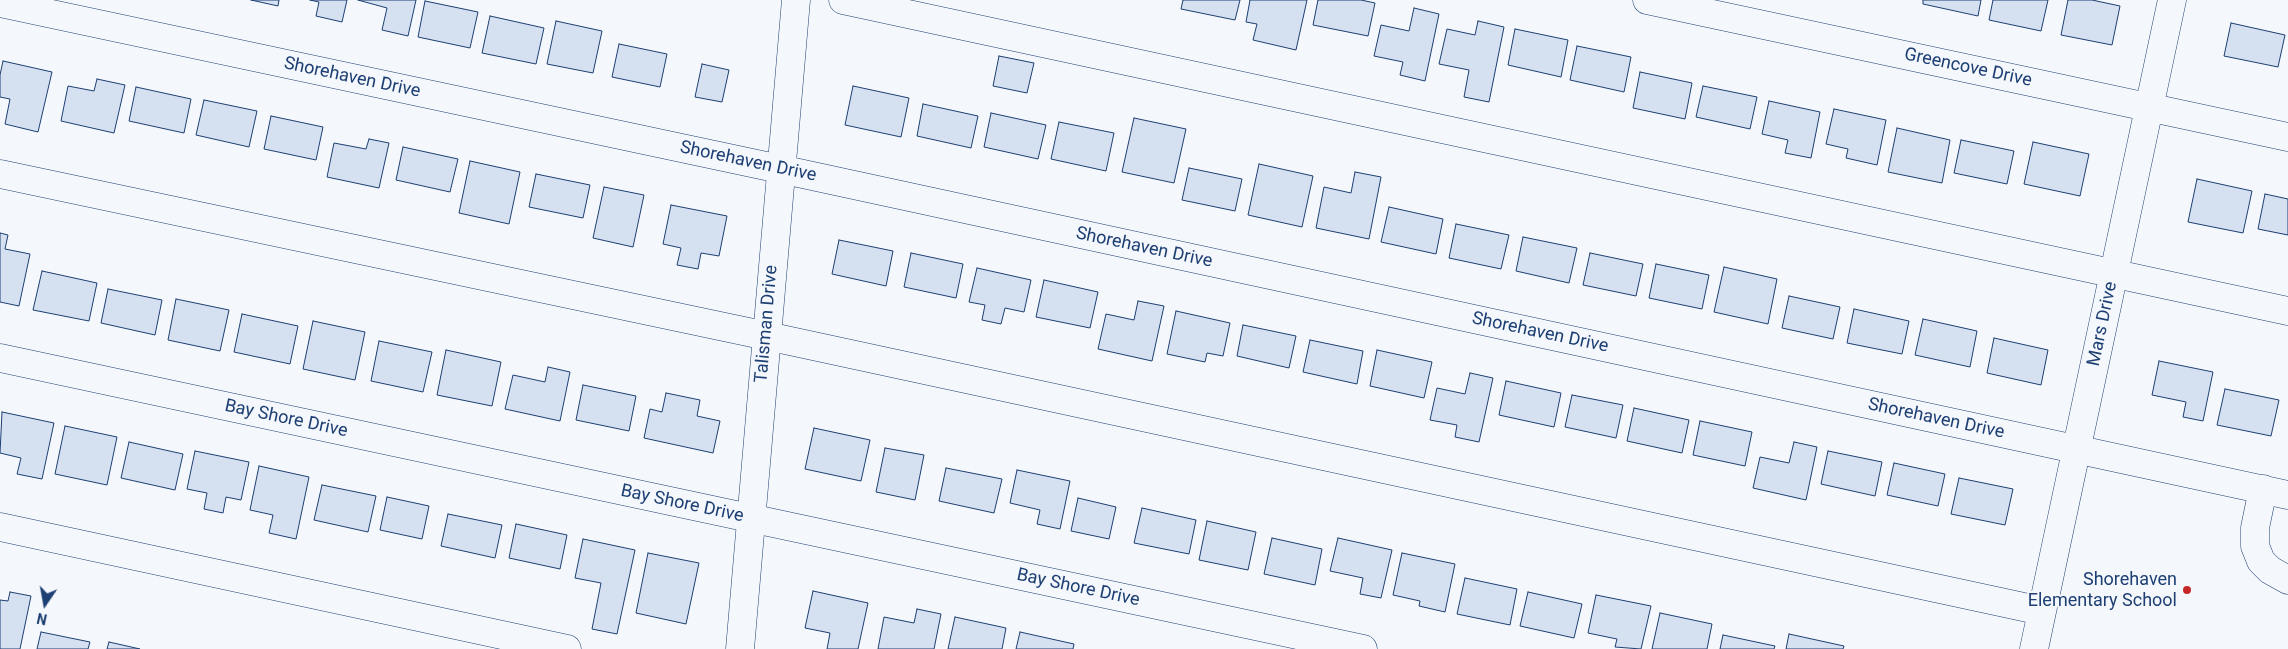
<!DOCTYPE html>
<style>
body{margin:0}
#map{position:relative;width:2288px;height:649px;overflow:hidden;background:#f4f7fb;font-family:Roboto,sans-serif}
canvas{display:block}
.north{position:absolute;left:20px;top:579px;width:50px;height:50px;-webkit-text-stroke:4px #f4f7fb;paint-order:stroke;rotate:192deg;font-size:14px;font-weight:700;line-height:20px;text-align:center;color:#1d3f73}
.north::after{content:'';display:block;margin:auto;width:18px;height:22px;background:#1d3f73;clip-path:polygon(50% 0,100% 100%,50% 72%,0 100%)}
</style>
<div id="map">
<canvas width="2288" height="649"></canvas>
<div class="north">N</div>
</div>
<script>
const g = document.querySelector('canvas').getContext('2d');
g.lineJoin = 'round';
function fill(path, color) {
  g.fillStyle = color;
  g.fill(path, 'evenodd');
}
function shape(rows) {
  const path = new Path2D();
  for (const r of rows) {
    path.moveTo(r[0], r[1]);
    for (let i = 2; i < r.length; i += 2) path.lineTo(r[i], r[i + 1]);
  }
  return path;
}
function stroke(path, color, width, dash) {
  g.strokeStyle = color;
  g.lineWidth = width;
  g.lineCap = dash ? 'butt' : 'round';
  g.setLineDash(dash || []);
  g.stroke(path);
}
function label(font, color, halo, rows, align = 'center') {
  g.font = font + ' Roboto,sans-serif';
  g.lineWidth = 4;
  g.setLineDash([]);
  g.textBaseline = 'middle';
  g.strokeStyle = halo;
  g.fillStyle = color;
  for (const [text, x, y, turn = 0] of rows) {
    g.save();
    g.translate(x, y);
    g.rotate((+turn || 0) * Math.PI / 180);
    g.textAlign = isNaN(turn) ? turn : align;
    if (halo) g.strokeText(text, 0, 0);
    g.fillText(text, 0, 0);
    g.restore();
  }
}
const building = shape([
 [251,0,279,0,278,6,251,0],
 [310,0,347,0,342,22,316,16,319,2,310,0],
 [358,0,416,0,408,36,382,30,387,8,358,0],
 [1183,0,1240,0,1235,20,1181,9,1183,0],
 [1250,0,1307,0,1296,50,1253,40,1257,24,1246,22,1250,0],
 [1318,0,1361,0,1375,3,1368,36,1313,25,1318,0],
 [1923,0,1981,0,1978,16,1923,4,1923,0],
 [1993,0,2048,0,2041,31,1989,20,1993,0],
 [2068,0,2092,0,2120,6,2112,45,2061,35,2068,0],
 [425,1,478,12,470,48,418,37,425,1],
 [1414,8,1439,14,1425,81,1400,75,1403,62,1374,56,1381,25,1409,31,1414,8],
 [490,16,544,28,536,64,482,53,490,16],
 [556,21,602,31,593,73,547,64,556,21],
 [1478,21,1504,27,1489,102,1464,97,1469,70,1439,64,1447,29,1475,35,1478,21],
 [2231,23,2285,35,2278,67,2224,56,2231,23],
 [1515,29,1568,40,1561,77,1508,65,1515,29],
 [619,44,667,54,660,87,612,77,619,44],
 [1577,46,1631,57,1624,92,1570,80,1577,46],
 [999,56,1034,63,1027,93,993,86,999,56],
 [3,61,52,72,38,132,5,124,10,99,0,97,0,75,3,61],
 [702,64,729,70,722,102,695,97,702,64],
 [1640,72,1692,83,1685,119,1633,108,1640,72],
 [97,79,125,85,114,133,61,121,68,86,94,91,97,79],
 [853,86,909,98,901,137,845,125,853,86],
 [1703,86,1757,97,1750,129,1696,117,1703,86],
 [136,87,191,99,184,133,129,121,136,87],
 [204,100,257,111,249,147,196,135,204,100],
 [1769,101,1820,112,1811,158,1785,153,1788,140,1762,134,1769,101],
 [923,104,978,116,971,148,917,136,923,104],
 [1834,109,1886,120,1877,165,1846,158,1848,149,1826,144,1834,109],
 [991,113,1046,125,1038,159,984,147,991,113],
 [271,116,323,127,316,160,264,149,271,116],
 [1134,118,1186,129,1174,183,1122,172,1134,118],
 [1059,122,1114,133,1106,171,1051,159,1059,122],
 [1897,128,1950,140,1942,183,1888,172,1897,128],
 [369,139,389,143,379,188,327,177,334,143,366,149,369,139],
 [1961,140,2014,151,2007,184,1954,173,1961,140],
 [2033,142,2089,154,2080,196,2024,184,2033,142],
 [403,147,458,159,450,192,396,180,403,147],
 [470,161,520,172,509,224,459,213,470,161],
 [1259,164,1313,176,1302,227,1248,215,1259,164],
 [1189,168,1242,179,1235,211,1182,200,1189,168],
 [1355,172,1381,177,1369,239,1316,228,1324,187,1351,193,1355,172],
 [536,174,590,185,583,218,529,207,536,174],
 [2197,179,2252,191,2243,233,2188,222,2197,179],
 [604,187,644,195,633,247,593,238,604,187],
 [2265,194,2288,199,2288,235,2258,229,2265,194],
 [671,205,727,216,719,256,701,253,698,269,677,265,681,248,663,244,671,205],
 [1389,207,1443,219,1436,254,1381,242,1389,207],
 [1456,224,1509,235,1501,269,1449,258,1456,224],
 [0,233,8,235,5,249,30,254,19,306,0,302,0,233],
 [1523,237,1577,248,1569,283,1516,271,1523,237],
 [839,240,893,251,886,286,832,274,839,240],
 [911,253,963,264,956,298,904,287,911,253],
 [1590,253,1643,264,1636,296,1583,285,1590,253],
 [1656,264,1709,275,1702,309,1649,298,1656,264],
 [1724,267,1777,279,1768,324,1714,312,1724,267],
 [977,268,1031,280,1024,312,1005,308,1001,324,982,320,985,305,969,302,977,268],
 [42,271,97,283,89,321,33,310,42,271],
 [1044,280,1098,292,1090,328,1036,317,1044,280],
 [108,289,162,300,155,335,101,323,108,289],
 [1789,296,1840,307,1833,339,1782,328,1789,296],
 [176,299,229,310,220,351,168,340,176,299],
 [1138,301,1164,306,1152,361,1098,349,1106,314,1134,320,1138,301],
 [1854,309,1909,321,1902,354,1847,343,1854,309],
 [1176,311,1230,323,1223,356,1207,353,1205,362,1167,354,1176,311],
 [242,314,298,326,290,364,234,352,242,314],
 [1923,319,1977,331,1970,367,1915,355,1923,319],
 [313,321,365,332,355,380,303,369,313,321],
 [1243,325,1296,336,1289,368,1237,356,1243,325],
 [1994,338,2048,350,2041,385,1987,373,1994,338],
 [1310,340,1363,351,1357,384,1303,372,1310,340],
 [379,341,432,352,423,392,371,381,379,341],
 [446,350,501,362,492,406,437,395,446,350],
 [1377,350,1432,362,1424,398,1370,386,1377,350],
 [2159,361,2213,372,2203,421,2183,417,2186,402,2152,395,2159,361],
 [548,367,570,372,560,421,505,409,513,375,545,382,548,367],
 [1470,373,1493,378,1479,442,1455,437,1457,425,1430,420,1437,388,1465,394,1470,373],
 [1506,381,1561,393,1554,427,1499,415,1506,381],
 [583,385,636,396,629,431,576,420,583,385],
 [2225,389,2279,400,2271,436,2217,425,2225,389],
 [666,393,700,400,697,416,720,421,713,453,644,438,650,409,662,412,666,393],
 [1572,395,1623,405,1616,438,1565,427,1572,395],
 [1634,408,1689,420,1682,453,1627,441,1634,408],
 [2,412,54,423,42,479,17,474,21,458,0,453,2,412],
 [1700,421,1752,432,1745,466,1693,455,1700,421],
 [65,426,117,437,107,485,55,474,65,426],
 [814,428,870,440,861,481,805,469,814,428],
 [129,442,183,454,175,490,121,478,129,442],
 [1794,442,1817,447,1806,500,1753,488,1760,457,1789,463,1794,442],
 [885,448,924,455,915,500,876,492,885,448],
 [195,451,249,462,241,500,226,497,223,513,204,509,207,493,187,489,195,451],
 [1828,451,1882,462,1875,496,1821,484,1828,451],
 [1894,463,1945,474,1938,506,1887,495,1894,463],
 [259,466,309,477,296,539,269,533,273,515,250,510,259,466],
 [946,468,1002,479,994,513,939,501,946,468],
 [1017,470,1070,481,1060,529,1037,524,1040,510,1010,503,1017,470],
 [1959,478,2013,489,2005,525,1951,514,1959,478],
 [322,485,376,496,368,532,314,520,322,485],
 [387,497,429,506,422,539,380,530,387,497],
 [1078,498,1116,507,1109,539,1071,531,1078,498],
 [1142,508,1196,520,1189,554,1134,543,1142,508],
 [448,514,502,525,495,558,441,546,448,514],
 [1207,521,1256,532,1248,570,1199,560,1207,521],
 [516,524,567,535,560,569,509,558,516,524],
 [1272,538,1322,549,1315,585,1264,574,1272,538],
 [1338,538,1392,550,1381,598,1360,594,1363,578,1330,571,1338,538],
 [583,539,635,550,617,634,592,629,601,583,575,578,583,539],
 [648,553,699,563,686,624,636,613,648,553],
 [1402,553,1455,564,1445,612,1419,606,1420,601,1393,595,1402,553],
 [1465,578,1517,589,1510,625,1457,614,1465,578],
 [813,591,868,603,858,649,827,649,830,633,805,628,813,591],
 [10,592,31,596,20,649,0,649,0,600,8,601,10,592],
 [1528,592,1582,604,1574,638,1520,626,1528,592],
 [1596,595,1651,606,1641,649,1615,647,1617,639,1588,633,1596,595],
 [917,609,941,614,934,649,878,649,884,617,914,623,917,609],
 [1660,613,1712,624,1707,649,1652,649,1660,613],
 [955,617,1006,628,1002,649,948,649,955,617],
 [41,632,90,642,88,649,37,649,41,632],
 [1020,632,1074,644,1073,649,1016,649,1020,632],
 [1789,634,1844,646,1843,649,1786,649,1789,634],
 [1723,635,1775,646,1774,649,1720,649,1723,635],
 [109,642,140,649,107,649,109,642]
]);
fill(building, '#d5e0f0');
stroke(building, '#1d3f73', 1);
const minor = shape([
 [843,0,2288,311],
 [1647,0,2288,137],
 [0,3,780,169,2288,495],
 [0,174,767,336,2042,611],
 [0,358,1363,649],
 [2263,489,2255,528,2255,546,2261,561,2270,570,2288,580],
 [0,527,567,649],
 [740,649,796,0],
 [2034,649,2172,0]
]);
stroke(minor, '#1d3f73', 29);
stroke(minor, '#f4f7fb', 28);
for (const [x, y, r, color] of [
 [2187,590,5,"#c62828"]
]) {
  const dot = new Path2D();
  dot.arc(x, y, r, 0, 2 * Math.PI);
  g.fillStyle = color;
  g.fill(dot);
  stroke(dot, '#f4f7fb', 2);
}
label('18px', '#1d3f73', '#f4f7fb', [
 ["Greencove Drive",1968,68,12],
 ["Shorehaven Drive",352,78,12],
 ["Shorehaven Drive",748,162,12],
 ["Shorehaven Drive",1144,248,12],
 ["Talisman Drive",767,324,-85],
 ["Mars Drive",2103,324,-78],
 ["Shorehaven Drive",1540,333,12],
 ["Bay Shore Drive",286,419,12],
 ["Shorehaven Drive",1936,419,12],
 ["Bay Shore Drive",682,504,12],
 ["Bay Shore Drive",1078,588,12]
]);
label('18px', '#1d3f73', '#f4f7fb', [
 ["Shorehaven",2177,580],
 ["Elementary School",2177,601]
], 'right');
</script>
